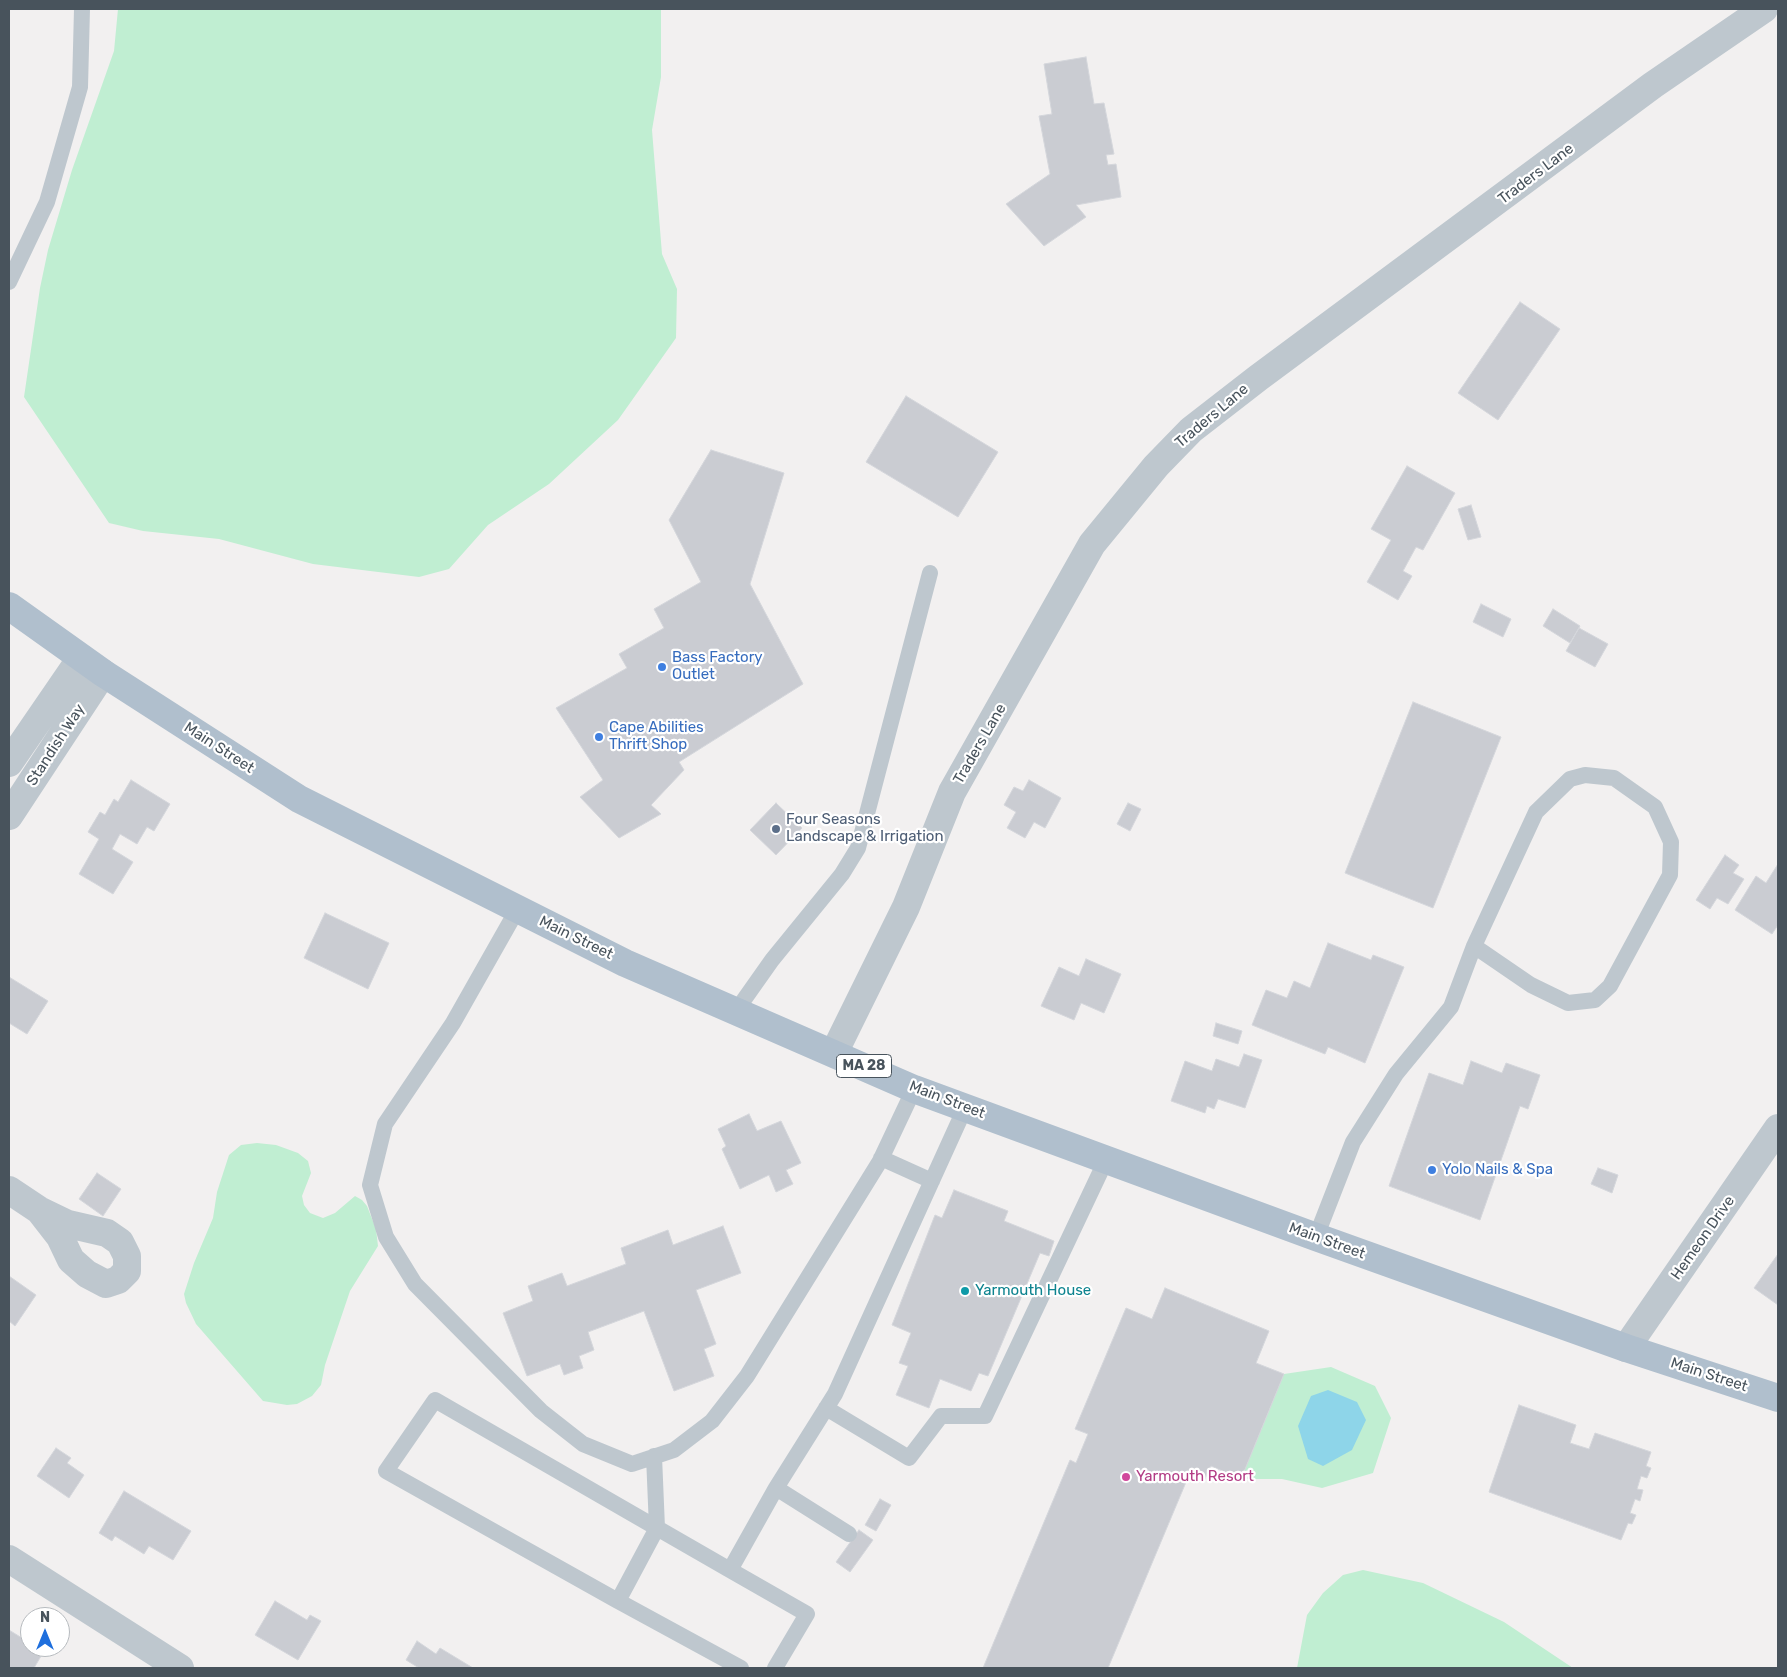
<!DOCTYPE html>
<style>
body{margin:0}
#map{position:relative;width:1787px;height:1677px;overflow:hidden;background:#f2f0f0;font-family:Rubik,sans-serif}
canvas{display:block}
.frame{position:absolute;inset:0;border:10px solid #48535c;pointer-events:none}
.north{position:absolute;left:20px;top:1607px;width:50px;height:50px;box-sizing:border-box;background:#fff;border:1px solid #b6babe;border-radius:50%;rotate:0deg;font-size:14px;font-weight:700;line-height:20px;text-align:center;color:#48535c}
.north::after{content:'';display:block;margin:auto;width:18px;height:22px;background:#1f6fdd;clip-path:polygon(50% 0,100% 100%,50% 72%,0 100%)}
</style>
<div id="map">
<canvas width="1787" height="1677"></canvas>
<div class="frame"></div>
<div class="north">N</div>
</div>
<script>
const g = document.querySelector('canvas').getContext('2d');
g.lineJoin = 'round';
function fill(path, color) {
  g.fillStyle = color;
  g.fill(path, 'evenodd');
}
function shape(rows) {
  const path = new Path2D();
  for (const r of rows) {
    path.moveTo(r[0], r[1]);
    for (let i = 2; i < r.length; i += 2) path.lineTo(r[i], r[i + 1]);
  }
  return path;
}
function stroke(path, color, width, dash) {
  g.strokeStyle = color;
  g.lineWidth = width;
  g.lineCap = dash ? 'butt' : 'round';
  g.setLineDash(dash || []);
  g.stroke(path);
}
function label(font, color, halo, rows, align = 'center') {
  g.font = font + ' Rubik,sans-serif';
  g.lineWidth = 4.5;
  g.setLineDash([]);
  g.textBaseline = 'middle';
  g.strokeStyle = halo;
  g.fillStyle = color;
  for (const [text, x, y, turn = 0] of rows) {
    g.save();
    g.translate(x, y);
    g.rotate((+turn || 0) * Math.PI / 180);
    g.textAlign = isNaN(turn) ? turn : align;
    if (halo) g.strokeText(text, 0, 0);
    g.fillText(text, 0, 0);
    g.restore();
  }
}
fill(shape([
 [118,9,661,9,661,77,652,130,662,254,677,289,676,338,618,420,549,484,488,525,449,569,419,577,313,564,219,539,143,531,109,523,24,397,40,288,48,250,72,170,114,51],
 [257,1143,276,1145,298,1153,308,1161,311,1173,302,1196,304,1205,310,1213,323,1218,335,1213,355,1196,362,1200,367,1206,376,1229,378,1246,350,1291,325,1365,321,1385,312,1396,297,1404,287,1405,263,1401,196,1324,186,1303,184,1294,194,1263,213,1218,217,1192,229,1155,241,1145],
 [1331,1367,1375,1386,1391,1418,1373,1473,1322,1488,1282,1479,1241,1479,1284,1374],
 [1363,1570,1423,1583,1504,1622,1573,1668,1297,1668,1307,1615,1323,1593,1343,1575]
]), '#c0eed2');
fill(shape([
 [1328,1390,1357,1402,1366,1420,1352,1450,1323,1466,1308,1459,1298,1426,1311,1396]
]), '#8ed5e9');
const building = shape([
 [1086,57,1094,104,1104,103,1114,154,1106,155,1108,165,1116,164,1121,197,1076,205,1086,217,1044,246,1006,204,1050,174,1039,116,1052,114,1044,64,1086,57],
 [1520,302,1560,329,1498,420,1458,393,1520,302],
 [906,396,998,452,958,517,866,462,906,396],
 [711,450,784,473,750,584,803,684,679,762,684,770,651,805,661,814,619,838,580,797,603,780,556,708,627,668,619,654,664,628,654,609,701,582,669,520,711,450],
 [1407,466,1455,493,1423,550,1416,547,1403,571,1412,576,1398,600,1367,582,1391,540,1371,529,1407,466],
 [1471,505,1481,537,1468,540,1458,509,1471,505],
 [1481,604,1511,619,1503,637,1473,622,1481,604],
 [1553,609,1580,626,1570,643,1543,626,1553,609],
 [1579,628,1608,644,1595,667,1566,651,1579,628],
 [1413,702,1501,737,1433,908,1345,873,1413,702],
 [131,780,170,804,154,831,147,827,137,844,120,834,112,849,133,862,113,894,79,874,99,839,88,832,100,812,105,815,114,799,118,802,131,780],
 [1029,780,1061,798,1045,828,1034,822,1025,838,1007,828,1016,812,1004,805,1014,787,1023,791,1029,780],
 [776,803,802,828,776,855,750,830,776,803],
 [1128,803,1141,809,1130,831,1117,824,1128,803],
 [1725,855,1739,865,1733,873,1744,879,1728,904,1717,898,1710,909,1696,900,1725,855],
 [1778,864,1778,925,1772,934,1735,910,1756,876,1766,883,1778,864],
 [325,913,389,943,368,989,304,958,325,913],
 [1328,943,1371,960,1373,955,1404,967,1365,1063,1328,1047,1325,1054,1252,1025,1266,990,1287,998,1294,981,1310,988,1328,943],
 [1086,959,1121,974,1104,1013,1081,1003,1074,1020,1041,1006,1059,967,1079,976,1086,959],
 [9,977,48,1001,27,1034,9,1023,9,977],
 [1216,1023,1242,1031,1238,1044,1213,1036,1216,1023],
 [1244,1054,1262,1060,1245,1108,1218,1099,1214,1109,1207,1106,1205,1113,1171,1101,1185,1061,1212,1071,1216,1059,1239,1067,1244,1054],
 [1471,1061,1502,1073,1506,1063,1540,1075,1528,1109,1520,1106,1480,1220,1389,1186,1429,1073,1463,1085,1471,1061],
 [749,1114,757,1131,781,1121,801,1163,786,1170,793,1184,776,1192,769,1175,740,1189,722,1149,726,1146,718,1129,749,1114],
 [1598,1168,1618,1175,1612,1193,1591,1184,1598,1168],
 [97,1173,121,1189,103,1216,79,1199,97,1173],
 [954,1190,1008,1211,1004,1221,1054,1241,1049,1256,1040,1253,988,1376,979,1373,971,1391,940,1379,929,1408,896,1395,908,1366,899,1363,911,1333,892,1325,935,1215,942,1218,954,1190],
 [723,1226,741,1273,696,1290,716,1344,704,1349,714,1376,674,1391,644,1311,588,1332,594,1350,579,1356,583,1368,564,1375,560,1364,527,1376,503,1313,533,1301,528,1286,562,1273,567,1286,626,1264,621,1248,668,1230,673,1245,723,1226],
 [1778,1254,1778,1305,1754,1288,1778,1254],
 [9,1276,36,1295,15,1326,9,1321,9,1276],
 [1165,1288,1269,1331,1256,1363,1284,1374,1241,1479,1211,1466,1204,1481,1189,1475,1108,1668,983,1668,1070,1460,1076,1463,1088,1434,1075,1429,1126,1308,1152,1319,1165,1288],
 [1519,1405,1576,1425,1570,1443,1589,1449,1595,1433,1651,1452,1646,1466,1651,1468,1647,1478,1641,1476,1637,1489,1643,1490,1640,1501,1635,1499,1630,1513,1636,1515,1632,1524,1628,1523,1621,1540,1489,1492,1519,1405],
 [56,1448,71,1458,67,1463,84,1475,69,1498,37,1476,56,1448],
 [124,1491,191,1531,173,1560,149,1546,144,1554,115,1536,112,1541,99,1533,124,1491],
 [880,1499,891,1505,876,1531,865,1525,880,1499],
 [859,1530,873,1540,850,1572,836,1562,859,1530],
 [275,1601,307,1620,310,1615,321,1621,298,1660,255,1635,275,1601],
 [9,1630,30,1643,30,1647,38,1647,44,1651,34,1668,9,1668,9,1630],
 [417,1641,436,1654,440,1648,473,1668,419,1668,406,1660,417,1641]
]);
fill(building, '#caccd2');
stroke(building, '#d4d6db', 1);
stroke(shape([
 [9,282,47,202,80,87,82,9],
 [517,910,453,1023,385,1124,370,1185,386,1237,415,1284,541,1411,583,1444,632,1464,674,1450,712,1421,747,1376,880,1161,914,1089],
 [736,1011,772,960,842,874,858,848,930,573],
 [881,1158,932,1181],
 [1316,1237,1353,1142,1396,1074,1451,1007,1474,946,1536,812,1570,779,1585,775,1614,778,1655,807,1671,842,1670,875,1610,986,1595,1000,1568,1003,1531,985,1474,946],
 [826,1408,909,1458,941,1416,985,1416,1106,1160],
 [654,1456,657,1528,618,1601,386,1471,435,1400,657,1528,730,1570,807,1614,775,1668],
 [849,1534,776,1488,835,1394,965,1108],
 [730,1570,776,1488],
 [618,1601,741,1668]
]), '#bec7ce', 16);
stroke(shape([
 [9,763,81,658],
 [9,816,103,673],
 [834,1053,906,907,952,792,1092,544,1156,466,1191,430,1258,378,1653,85,1764,9],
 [9,1190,39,1210,68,1224,107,1233,120,1242,127,1256,127,1271,118,1280,106,1284,87,1274,71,1260,60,1237,39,1210],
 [1626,1348,1778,1128],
 [9,1559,180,1668]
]), '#bec7ce', 28);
stroke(shape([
 [9,606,103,673,299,799,625,963,914,1089,1316,1237,1626,1348,1778,1398]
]), '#b0bfcd', 28);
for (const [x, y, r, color] of [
 [662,667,5,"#3f7fe0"],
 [599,737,5,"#3f7fe0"],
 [776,829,5,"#5c6f8a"],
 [1432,1170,5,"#3f7fe0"],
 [965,1291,5,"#0f9aa8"],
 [1126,1477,5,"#d1479c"]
]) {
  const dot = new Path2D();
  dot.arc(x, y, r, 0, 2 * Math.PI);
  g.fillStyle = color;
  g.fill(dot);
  stroke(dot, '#fff', 2);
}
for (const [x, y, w] of [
 [864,1066,55]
]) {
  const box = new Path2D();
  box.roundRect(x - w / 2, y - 11.5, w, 23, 4);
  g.fillStyle = '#fff';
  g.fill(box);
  stroke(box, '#48535c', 1);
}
label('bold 14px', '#48535c', null, [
 ["MA 28",864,1066]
]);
label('15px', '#48535c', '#fff', [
 ["Traders Lane",1536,174,-37],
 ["Traders Lane",1212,416,-40],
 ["Traders Lane",980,744,-60],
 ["Standish Way",56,745,-57],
 ["Main Street",219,748,33],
 ["Main Street",576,938,26],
 ["Main Street",947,1100,21],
 ["Hemeon Drive",1703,1238,-55],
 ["Main Street",1327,1241,20],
 ["Main Street",1709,1375,18]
]);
label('15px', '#366cbe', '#fff', [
 ["Bass Factory",672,658],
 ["Outlet",672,675],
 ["Cape Abilities",609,728],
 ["Thrift Shop",609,745],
 ["Yolo Nails & Spa",1442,1170]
], 'left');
label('15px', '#4e5e75', '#fff', [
 ["Four Seasons",786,820],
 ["Landscape & Irrigation",786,837]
], 'left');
label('15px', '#0d838f', '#fff', [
 ["Yarmouth House",975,1291]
], 'left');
label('15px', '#b23c85', '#fff', [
 ["Yarmouth Resort",1136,1477]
], 'left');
</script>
